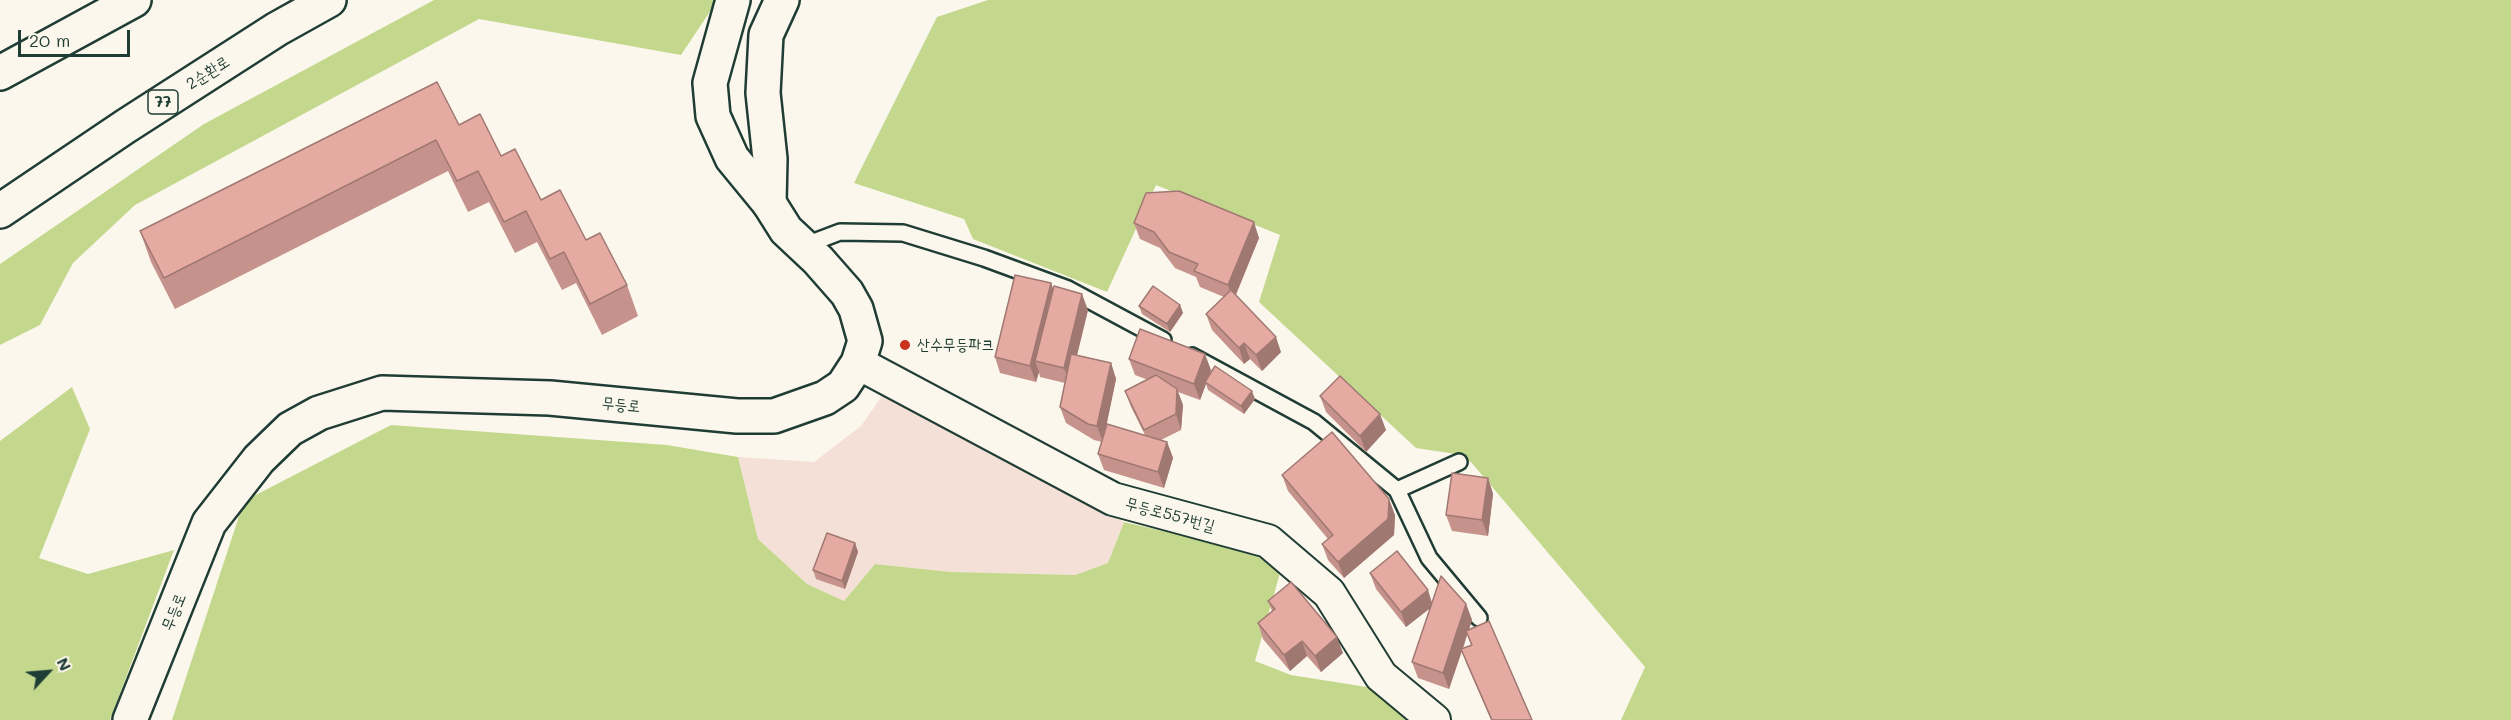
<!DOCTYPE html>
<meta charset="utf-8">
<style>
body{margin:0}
#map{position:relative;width:2511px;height:720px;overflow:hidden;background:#fbf7ec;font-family:Mali,sans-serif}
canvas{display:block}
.north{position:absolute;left:18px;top:642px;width:60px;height:60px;-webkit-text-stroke:4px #fbf7ec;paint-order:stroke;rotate:64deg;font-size:16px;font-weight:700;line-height:24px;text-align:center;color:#1f3d34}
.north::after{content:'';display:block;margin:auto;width:21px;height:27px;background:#1f3d34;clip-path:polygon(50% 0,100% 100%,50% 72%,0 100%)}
.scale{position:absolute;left:18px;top:30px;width:112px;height:27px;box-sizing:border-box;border:3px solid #1f3d34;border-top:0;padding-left:8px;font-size:18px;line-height:21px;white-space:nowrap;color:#1f3d34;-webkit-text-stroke:4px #fbf7ec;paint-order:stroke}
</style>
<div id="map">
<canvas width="2511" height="720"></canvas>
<div class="north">N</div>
<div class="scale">20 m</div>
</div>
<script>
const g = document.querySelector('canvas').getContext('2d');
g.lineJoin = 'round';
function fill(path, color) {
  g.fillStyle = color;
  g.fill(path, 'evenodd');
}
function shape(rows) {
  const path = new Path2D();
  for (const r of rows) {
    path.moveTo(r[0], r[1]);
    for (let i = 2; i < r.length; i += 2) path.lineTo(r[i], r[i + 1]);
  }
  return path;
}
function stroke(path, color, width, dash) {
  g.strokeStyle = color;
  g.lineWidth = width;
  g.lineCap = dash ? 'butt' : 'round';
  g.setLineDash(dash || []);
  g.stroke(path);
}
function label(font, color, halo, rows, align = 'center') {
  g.font = font + ' Mali,"Poor Story",sans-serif';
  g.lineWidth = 4.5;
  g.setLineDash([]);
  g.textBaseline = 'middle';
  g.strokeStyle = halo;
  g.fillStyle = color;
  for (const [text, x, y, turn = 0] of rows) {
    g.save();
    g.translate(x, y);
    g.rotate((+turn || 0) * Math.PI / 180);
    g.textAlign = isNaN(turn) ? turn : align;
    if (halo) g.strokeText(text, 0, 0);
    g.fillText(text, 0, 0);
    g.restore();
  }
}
fill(shape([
 [884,393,1124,522,1108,563,1075,575,951,572,875,564,844,601,807,584,758,539,738,457,814,462,861,426]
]), '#f4e0d6');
fill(shape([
 [434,0,714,0,713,7,681,55,479,19,135,205,73,263,40,325,0,345,0,264,204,124],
 [988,0,2511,0,2511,720,1621,720,1645,667,1471,462,1456,454,1416,448,1259,302,1280,235,1156,185,1107,292,973,239,964,219,854,183,937,17],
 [72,387,90,429,39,558,88,574,174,550,110,720,0,720,0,441],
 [391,425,667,445,738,457,758,539,807,584,844,601,875,564,951,572,1075,575,1108,563,1124,522,1252,552,1280,573,1255,661,1291,675,1379,689,1415,720,172,720,244,501]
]), '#c4d88d');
const service = shape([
 [803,246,840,232,903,233,984,258,1068,289,1163,340],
 [1192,356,1314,422,1397,490,1429,558,1479,618],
 [1397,490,1459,462]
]);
const minor = shape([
 [858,363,1113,499,1268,541,1329,593,1381,676,1434,720]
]);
const secondary = shape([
 [130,720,209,523,259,459,290,429,319,413,382,393,550,398,737,416,774,416,825,398,843,386,858,363,865,341,856,309,847,293,818,260,786,230,769,203,732,158,713,116,710,83,733,0]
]);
const trunk = shape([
 [0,73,134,0],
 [769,203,770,159,763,93,766,35,782,0],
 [0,211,126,126,277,29,329,0]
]);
stroke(service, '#1f3d34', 20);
stroke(minor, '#1f3d34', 36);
stroke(secondary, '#1f3d34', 38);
stroke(trunk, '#1f3d34', 38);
stroke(service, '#fbf7ec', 15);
stroke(minor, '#fbf7ec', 32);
stroke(secondary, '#fbf7ec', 33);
stroke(trunk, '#fbf7ec', 33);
fill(shape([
 [459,125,501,156,541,200,586,240,627,285,638,316,602,335,576,283,562,290,537,242,515,253,489,202,468,212,448,171,175,309,151,262,140,231],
 [1134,223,1259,238,1236,295,1281,352,1262,371,1250,359,1244,364,1212,330,1206,314,1224,297,1200,287,1196,277,1175,268,1160,248,1140,239],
 [1051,283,1053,289,1088,310,1077,355,1111,363,1116,379,1106,426,1145,435,1131,407,1125,391,1148,380,1135,375,1129,359,1211,370,1209,376,1255,399,1244,414,1208,390,1206,384,1200,400,1178,392,1183,405,1181,430,1161,440,1167,442,1173,458,1164,488,1104,470,1098,454,1102,442,1094,440,1066,423,1060,407,1065,383,1040,377,1039,372,1036,382,1000,373,995,357],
 [1180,305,1183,313,1170,332,1142,314,1139,306],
 [1320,396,1386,430,1366,452,1326,412],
 [1282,475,1395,515,1394,535,1344,578,1328,560,1322,544,1328,539,1288,491],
 [1488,478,1493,494,1488,536,1452,531,1446,515],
 [855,543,858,552,845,589,816,579,813,570],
 [1370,573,1432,603,1466,604,1472,620,1469,630,1532,720,1491,720,1467,665,1462,651,1449,689,1418,678,1412,662,1430,608,1406,627,1376,589],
 [1467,634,1471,645,1462,649,1464,646],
 [1268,601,1343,653,1321,672,1307,656,1290,671,1263,639,1258,623,1272,611]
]), '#c5938c');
fill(shape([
 [1254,222,1259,238,1233,301,1228,285],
 [1051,283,1057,299,1035,361,1039,372,1036,382,1030,366],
 [1082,294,1088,310,1070,384,1064,368],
 [1180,305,1183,313,1170,332,1167,324],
 [1276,337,1281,352,1262,371,1256,355],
 [1244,343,1250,359,1244,364,1239,348],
 [1205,354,1211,370,1206,382,1205,382,1206,384,1200,400,1194,384],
 [1111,363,1116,379,1103,442,1097,426],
 [1177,389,1183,405,1181,430,1176,414],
 [1252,391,1255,399,1244,414,1241,406],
 [1380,414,1386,430,1366,452,1360,436],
 [1167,442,1173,458,1164,488,1158,472],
 [1488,478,1493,494,1488,536,1482,520],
 [1389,499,1395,515,1394,535,1344,578,1338,562],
 [855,543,858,552,845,589,842,581],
 [1428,590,1433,606,1406,627,1401,612],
 [1466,604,1472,620,1449,689,1443,673],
 [1337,637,1343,653,1321,672,1315,656],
 [1302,641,1307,656,1290,671,1284,655]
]), '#a07872');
const building = shape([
 [437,82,459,125,480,114,501,156,515,149,541,200,560,190,586,240,600,233,627,285,590,304,564,252,550,259,526,211,504,222,478,171,457,181,436,140,164,278,140,231,437,82],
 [1179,191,1254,222,1228,285,1194,271,1198,264,1169,252,1154,232,1134,223,1146,193,1179,191],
 [1015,275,1051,283,1030,366,995,357,1015,275],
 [1054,286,1082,294,1064,368,1035,361,1054,286],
 [1153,286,1180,305,1167,324,1139,306,1153,286],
 [1231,290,1276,337,1256,355,1244,343,1239,348,1206,314,1231,290],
 [1140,329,1205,354,1194,384,1129,359,1140,329],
 [1071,354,1111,363,1097,426,1088,424,1060,407,1071,354],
 [1215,366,1252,391,1241,406,1205,382,1215,366],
 [1156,375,1177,389,1176,414,1144,430,1125,391,1156,375],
 [1340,376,1380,414,1360,436,1320,396,1340,376],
 [1107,424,1167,442,1158,472,1098,454,1107,424],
 [1332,432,1389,499,1388,519,1338,562,1322,544,1333,535,1282,475,1332,432],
 [1452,473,1488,478,1482,520,1446,515,1452,473],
 [827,533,855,543,842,581,813,570,827,533],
 [1397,551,1428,590,1401,612,1370,573,1397,551],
 [1441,576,1466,604,1443,673,1412,662,1441,576],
 [1291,582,1337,637,1315,656,1302,641,1284,655,1258,623,1275,609,1268,601,1291,582],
 [1489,621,1532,720,1492,720,1461,649,1472,645,1466,631,1489,621]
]);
fill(building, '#e5aba3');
stroke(building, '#a07872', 1.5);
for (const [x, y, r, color] of [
 [905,345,6,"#c8321e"]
]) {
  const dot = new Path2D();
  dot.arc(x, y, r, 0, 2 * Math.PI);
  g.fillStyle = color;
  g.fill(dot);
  stroke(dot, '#fbf7ec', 2);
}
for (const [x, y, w] of [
 [163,102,30]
]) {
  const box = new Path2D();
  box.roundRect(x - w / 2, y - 12, w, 24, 4.5);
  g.fillStyle = '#fbf7ec';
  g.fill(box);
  stroke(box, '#1f3d34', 1.5);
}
label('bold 15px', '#1f3d34', null, [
 ["77",163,102]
]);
label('16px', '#1f3d34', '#fbf7ec', [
 ["2순환로",208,73,-33],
 ["무등로",621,405,6],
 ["무등로557번길",1170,515,15],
 ["무등로",174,612,-68]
]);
label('16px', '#1f3d34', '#fbf7ec', [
 ["산수무등파크",917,345]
], 'left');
</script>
